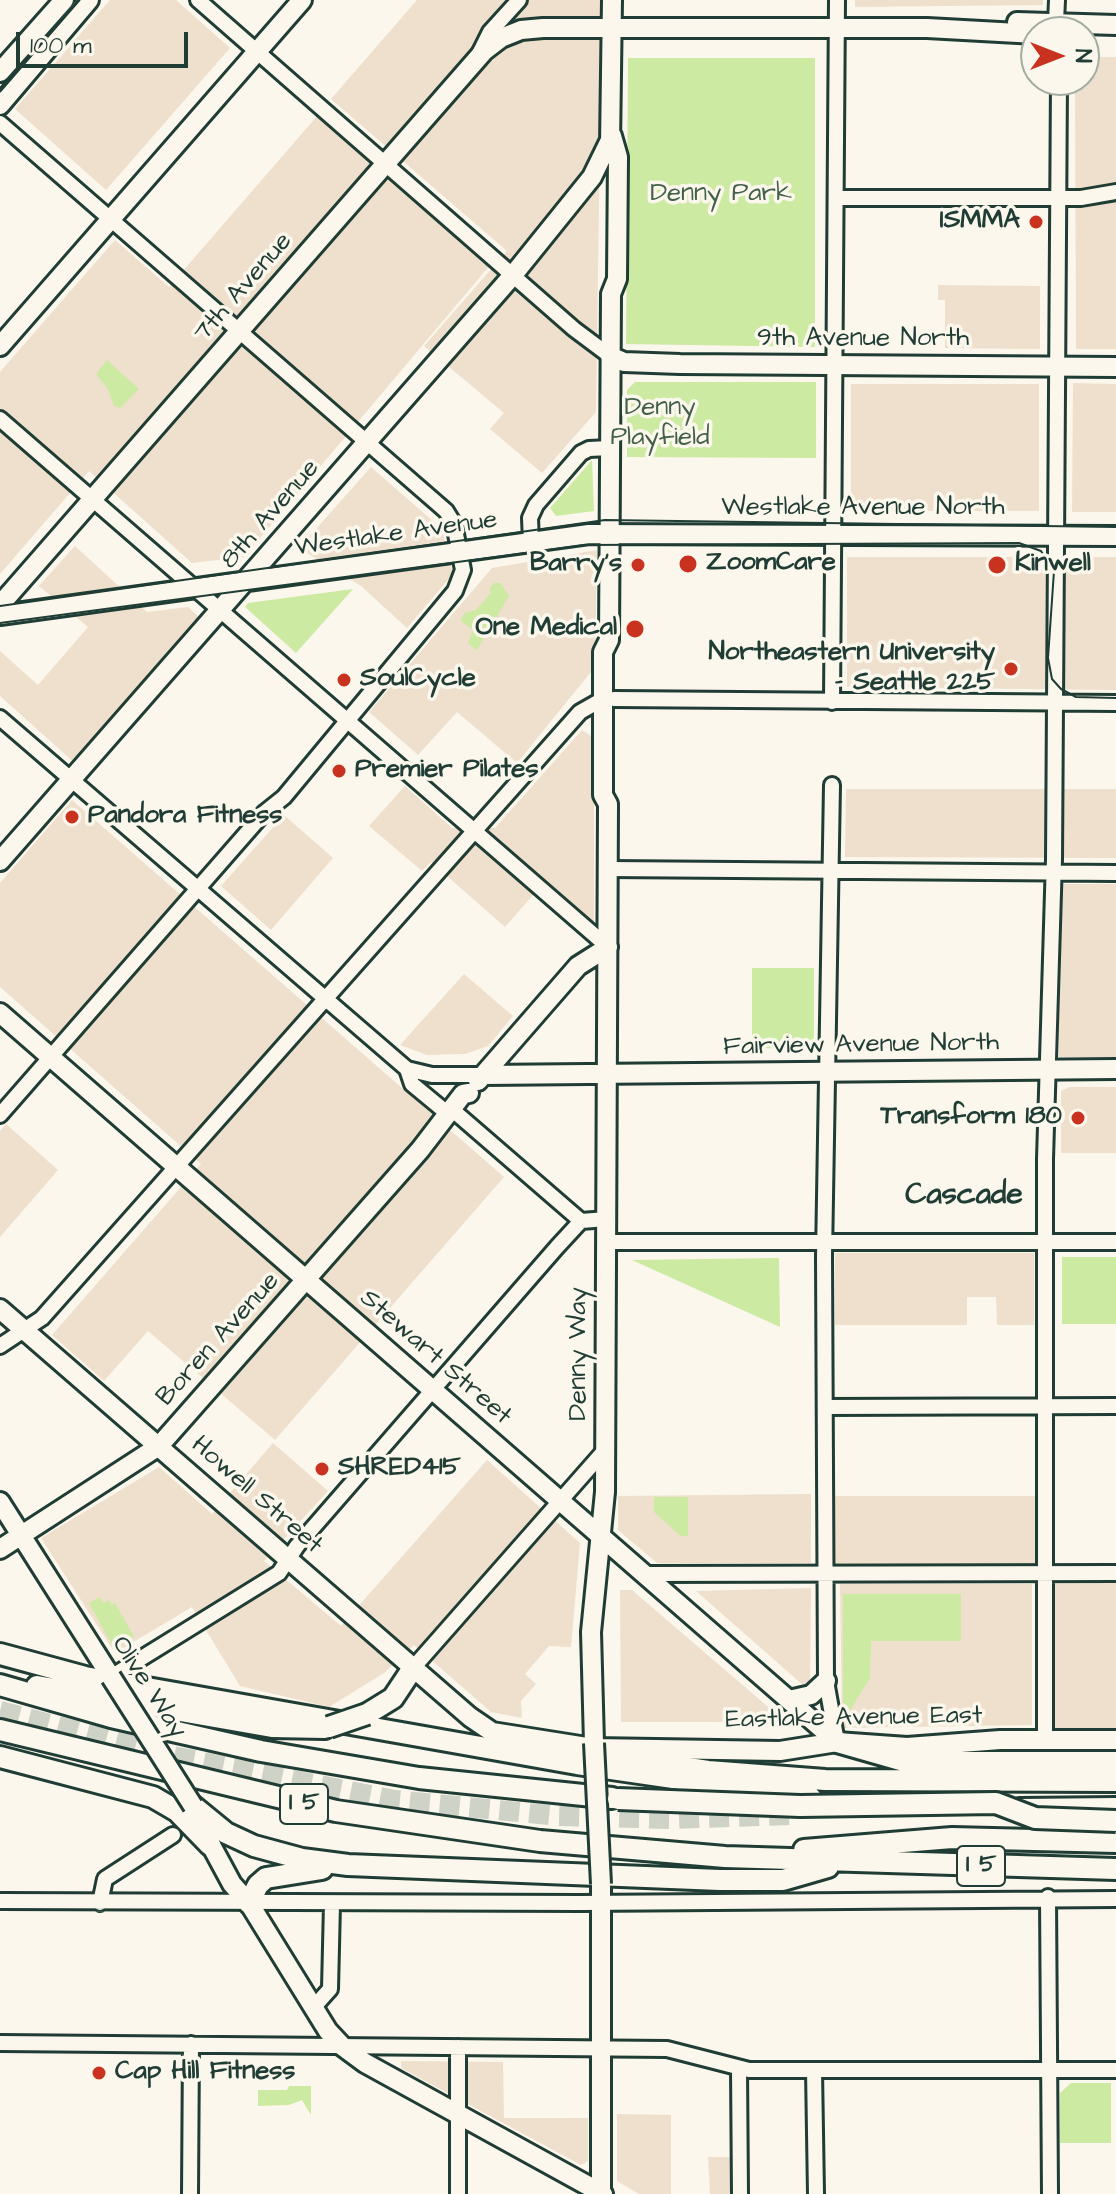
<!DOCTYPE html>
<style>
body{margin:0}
#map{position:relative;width:1116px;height:2194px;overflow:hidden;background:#fbf7ec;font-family:"Architects Daughter",sans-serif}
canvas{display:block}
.north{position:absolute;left:1020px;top:16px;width:80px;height:80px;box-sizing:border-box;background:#fbf7ec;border:2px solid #a3ada2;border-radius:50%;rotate:90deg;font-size:22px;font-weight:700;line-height:32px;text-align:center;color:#1f3d34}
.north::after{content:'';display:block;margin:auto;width:28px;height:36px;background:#c8321e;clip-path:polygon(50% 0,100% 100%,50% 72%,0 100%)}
.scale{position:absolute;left:16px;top:32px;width:172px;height:36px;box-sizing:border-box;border:4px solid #1f3d34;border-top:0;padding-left:10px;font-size:24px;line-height:28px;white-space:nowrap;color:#1f3d34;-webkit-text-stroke:6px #fbf7ec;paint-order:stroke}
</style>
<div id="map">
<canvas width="1116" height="2194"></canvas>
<div class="north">N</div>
<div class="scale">100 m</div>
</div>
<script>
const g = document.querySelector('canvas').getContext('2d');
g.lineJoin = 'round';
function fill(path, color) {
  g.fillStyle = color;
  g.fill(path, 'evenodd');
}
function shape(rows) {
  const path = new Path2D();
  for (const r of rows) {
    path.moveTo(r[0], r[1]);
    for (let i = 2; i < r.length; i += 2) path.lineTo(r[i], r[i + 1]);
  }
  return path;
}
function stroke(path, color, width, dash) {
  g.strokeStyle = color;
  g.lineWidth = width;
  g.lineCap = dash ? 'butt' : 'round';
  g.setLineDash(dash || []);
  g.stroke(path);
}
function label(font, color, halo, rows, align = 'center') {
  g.font = font + ' "Architects Daughter",sans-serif';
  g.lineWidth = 7;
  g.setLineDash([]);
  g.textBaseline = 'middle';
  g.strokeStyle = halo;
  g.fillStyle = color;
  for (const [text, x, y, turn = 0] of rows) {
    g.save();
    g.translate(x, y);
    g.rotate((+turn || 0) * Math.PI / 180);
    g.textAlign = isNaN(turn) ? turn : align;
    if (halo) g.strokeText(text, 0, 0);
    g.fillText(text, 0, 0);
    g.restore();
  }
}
fill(shape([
 [110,0,176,0,230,48,106,190,15,109],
 [417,0,602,0,596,412,542,473,490,429,504,413,424,346,507,251,331,99],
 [855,0,1043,0,1043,5,855,7],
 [1084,57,1116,57,1116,349,1076,349,1075,80,1084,80],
 [318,115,491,264,244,557,192,563,89,471,0,574,0,372,115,240,169,287],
 [938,285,1040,286,1040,349,945,348,945,300,938,300],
 [1073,383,1116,384,1116,512,1072,512],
 [851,384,1039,384,1039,511,851,511],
 [371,467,442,529,453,574,407,628,361,586,299,548],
 [75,546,147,612,188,607,199,617,76,764,0,696,0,651,38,685,88,627,39,586],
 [597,550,595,667,517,763,457,712,418,755,369,712,492,568],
 [847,557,1116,557,1116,690,847,687],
 [582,730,594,738,594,922,546,880,505,927,431,862,422,871,369,826,405,786,452,828,495,828],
 [846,789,1116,789,1116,858,845,857],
 [72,800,504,1177,275,1440,148,1331,104,1381,52,1335,201,1164,0,987,0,883],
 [284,815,333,858,271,930,221,886],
 [1059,884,1116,884,1116,1057,1059,1057],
 [464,974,513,1016,488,1046,465,1054,427,1055,400,1045],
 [1070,1087,1116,1087,1116,1153,1061,1153,1061,1091],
 [6,1124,58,1170,0,1237,0,1131],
 [835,1253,1034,1253,1034,1325,997,1325,996,1297,967,1297,967,1325,835,1325],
 [273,1443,328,1491,264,1561,341,1626,487,1460,580,1543,571,1647,549,1646,525,1674,536,1684,521,1701,522,1718,491,1712,414,1645,384,1673,329,1707,240,1686,192,1607,115,1653,41,1538,159,1467,212,1514],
 [811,1494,811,1563,657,1563,618,1530,618,1496],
 [835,1496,1035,1496,1035,1565,835,1565],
 [1045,1573,1116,1573,1116,1740,1045,1740],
 [840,1584,1032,1584,1032,1725,842,1728],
 [811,1588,810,1687,804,1686,696,1591],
 [620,1590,632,1590,781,1718,779,1722,621,1722],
 [401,2061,503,2062,504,2118,588,2118,588,2161,581,2165,401,2068],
 [617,2114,671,2115,671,2194,639,2194,617,2181],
 [708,2157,730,2157,730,2194,710,2194]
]), '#eee0cc');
fill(shape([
 [628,58,815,58,815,347,626,344],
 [107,360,139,389,120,408,114,406,108,389,96,374],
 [635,382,816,382,816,458,627,457,627,390],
 [592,460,594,511,556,516,550,508],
 [494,583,500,583,509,596,477,650,468,643,473,630,460,620,465,613,476,610,492,592,489,590],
 [353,589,296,653,245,607,248,603],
 [752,968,814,968,814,1049,752,1048],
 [1062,1257,1116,1257,1116,1324,1062,1324],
 [779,1258,780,1327,632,1260],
 [654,1497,688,1497,688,1536,681,1536,654,1512],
 [843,1594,961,1594,961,1641,871,1641,870,1678,847,1715,843,1712],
 [100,1597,103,1603,109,1600,112,1605,115,1603,134,1637,114,1648,89,1603],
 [1071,2083,1111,2083,1111,2143,1060,2143,1060,2093],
 [289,2086,311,2086,311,2115,302,2100,289,2105,258,2106,258,2090,287,2090]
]), '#cceaa1');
stroke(shape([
 [0,1711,173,1756,395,1800,559,1816,672,1819,789,1815]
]), '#cfd2c7', 20, [20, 10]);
const minor = shape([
 [198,0,574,329,610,356],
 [1056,22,1057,0],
 [479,54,490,32,519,0],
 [0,123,446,511,454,524,463,570,455,591,284,797,264,813,0,1115],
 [836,198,1081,198,1116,192],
 [0,419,608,947],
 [531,542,530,518,536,505,581,453,589,449,610,448],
 [614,699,1116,703],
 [832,702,837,0],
 [0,718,407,1069,412,1084,447,1113],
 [832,785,824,1256,826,1681,837,1742],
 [608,869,1116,873],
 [407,1069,432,1075,483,1075],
 [455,1112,581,1221],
 [607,1242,1116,1242],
 [0,1346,42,1318,580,712,603,699],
 [825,1407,1116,1406],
 [645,1574,1116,1573],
 [413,1668,605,1450],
 [111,1677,279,1573,297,1546,557,1247,581,1221,607,1219],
 [1045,1740,1045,1159,1054,859,1059,80],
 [1048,1897,1050,2194],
 [0,1901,581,1903,1116,1899],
 [100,1903,105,1879,173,1835],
 [313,2008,330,1989,332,1904],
 [0,2043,667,2049,749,2070,1116,2070],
 [739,2069,740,2194],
 [814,2070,816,2194],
 [190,2194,191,2044],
 [458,2194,458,2047]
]);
const major = shape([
 [1017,22,1116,25],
 [0,72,64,0],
 [0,105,89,0],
 [610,145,612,0],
 [0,346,302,0],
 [610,356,624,362,680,364,1116,367],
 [0,605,484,51,501,38,521,30,543,28,927,28,1036,34],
 [0,615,589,534,1116,536],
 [0,861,513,275,592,177,612,136],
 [0,1013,837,1742],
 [483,1075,1116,1069],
 [478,1081,578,966,608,947],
 [0,1309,470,1717,492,1732,593,1748,780,1751,837,1742,907,1747,1000,1740,1116,1740],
 [0,1502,111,1677],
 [0,1549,159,1446,420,1150,463,1094,469,1093],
 [789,1700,811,1695,826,1681],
 [594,1743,591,1632,605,1492,608,804,603,795,603,652,609,640,611,294,617,279,618,157,612,136],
 [205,1834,232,1884,249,1903,328,2031,342,2046,365,2063,603,2194],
 [601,2193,601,1884]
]);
const highway = shape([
 [0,1654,85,1677,577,1764,811,1798],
 [0,1685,111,1717,261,1751,419,1778,612,1798],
 [37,1686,272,1727,325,1728],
 [367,1714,393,1698,413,1668],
 [0,1730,336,1811,540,1841,725,1857,1116,1869],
 [837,1742,907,1762,1116,1762],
 [593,1748,641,1761,708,1771,825,1780,1116,1781],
 [0,1757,153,1797,177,1811,210,1845],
 [193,1806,226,1833,254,1846,302,1859,348,1865,720,1880,783,1880,828,1867],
 [1020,1809,1116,1808],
 [804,1850,952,1838,1116,1842],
 [249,1903,258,1885,266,1878,322,1869]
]);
stroke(minor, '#1f3d34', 20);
stroke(major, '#1f3d34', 24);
stroke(highway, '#1f3d34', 26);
stroke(minor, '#fbf7ec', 14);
stroke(major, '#fbf7ec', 18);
stroke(highway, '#fbf7ec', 20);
stroke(shape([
 [0,606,605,520,1116,527],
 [0,623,585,545,1019,543,1041,551,1054,571,1048,658,1052,679,1061,689,1076,697,1116,698]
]), '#1f3d34', 2);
stroke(shape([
 [0,91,79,0]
]), '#1f3d34', 3);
const majorBridge = shape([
 [111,1677,193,1806],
 [594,1743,601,1884]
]);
const highwayBridge = shape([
 [329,1727,367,1714],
 [618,1799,800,1806,996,1803,1035,1818,1116,1821]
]);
stroke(majorBridge, '#1f3d34', 24, []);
stroke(highwayBridge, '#1f3d34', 26, []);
stroke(majorBridge, '#fbf7ec', 18);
stroke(highwayBridge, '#fbf7ec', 20);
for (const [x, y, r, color] of [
 [1036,222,8,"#c8321e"],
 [688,564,10,"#c8321e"],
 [638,565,8,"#c8321e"],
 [997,565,10,"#c8321e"],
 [635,629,10,"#c8321e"],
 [1011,669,8,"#c8321e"],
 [344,680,8,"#c8321e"],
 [339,771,8,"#c8321e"],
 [72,817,8,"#c8321e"],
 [1078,1118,8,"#c8321e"],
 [322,1469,8,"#c8321e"],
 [99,2073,8,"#c8321e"]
]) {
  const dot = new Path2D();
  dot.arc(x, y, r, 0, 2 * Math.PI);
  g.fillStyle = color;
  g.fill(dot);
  stroke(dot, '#fbf7ec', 3);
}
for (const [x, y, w] of [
 [304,1804,48],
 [981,1866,48]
]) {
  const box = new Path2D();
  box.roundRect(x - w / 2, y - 20, w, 40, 6);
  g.fillStyle = '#fbf7ec';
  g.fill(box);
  stroke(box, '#1f3d34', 2);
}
label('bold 24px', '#1f3d34', null, [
 ["I 5",304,1804],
 ["I 5",981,1866]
]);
label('26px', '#42604a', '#fbf7ec', [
 ["Denny Park",721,195],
 ["Denny",660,409],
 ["Playfield",660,439]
]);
label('bold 26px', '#1f3d34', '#fbf7ec', [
 ["ISMMA",1020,222,"right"],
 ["ZoomCare",706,564],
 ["Barry's",622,565,"right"],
 ["Kinwell",1015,565],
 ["One Medical",617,629,"right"],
 ["Northeastern University",995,654,"right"],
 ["- Seattle 225",995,684,"right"],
 ["SoulCycle",360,680],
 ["Premier Pilates",355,771],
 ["Pandora Fitness",88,817],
 ["Transform 180",1062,1118,"right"],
 ["SHRED415",338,1469],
 ["Cap Hill Fitness",115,2073]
], 'left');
label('26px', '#1f3d34', '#fbf7ec', [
 ["7th Avenue",244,288,-49],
 ["9th Avenue North",863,340],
 ["Westlake Avenue North",863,509],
 ["8th Avenue",271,515,-49],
 ["Westlake Avenue",396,535,-8],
 ["Fairview Avenue North",861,1046,-1],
 ["Boren Avenue",219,1340,-48],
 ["Denny Way",580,1354,-90],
 ["Stewart Street",435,1358,41],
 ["Howell Street",256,1496,41],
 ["Olive Way",148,1688,57],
 ["Eastlake Avenue East",854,1719,-1]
]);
label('bold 30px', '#1f3d34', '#fbf7ec', [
 ["Cascade",964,1197]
]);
</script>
